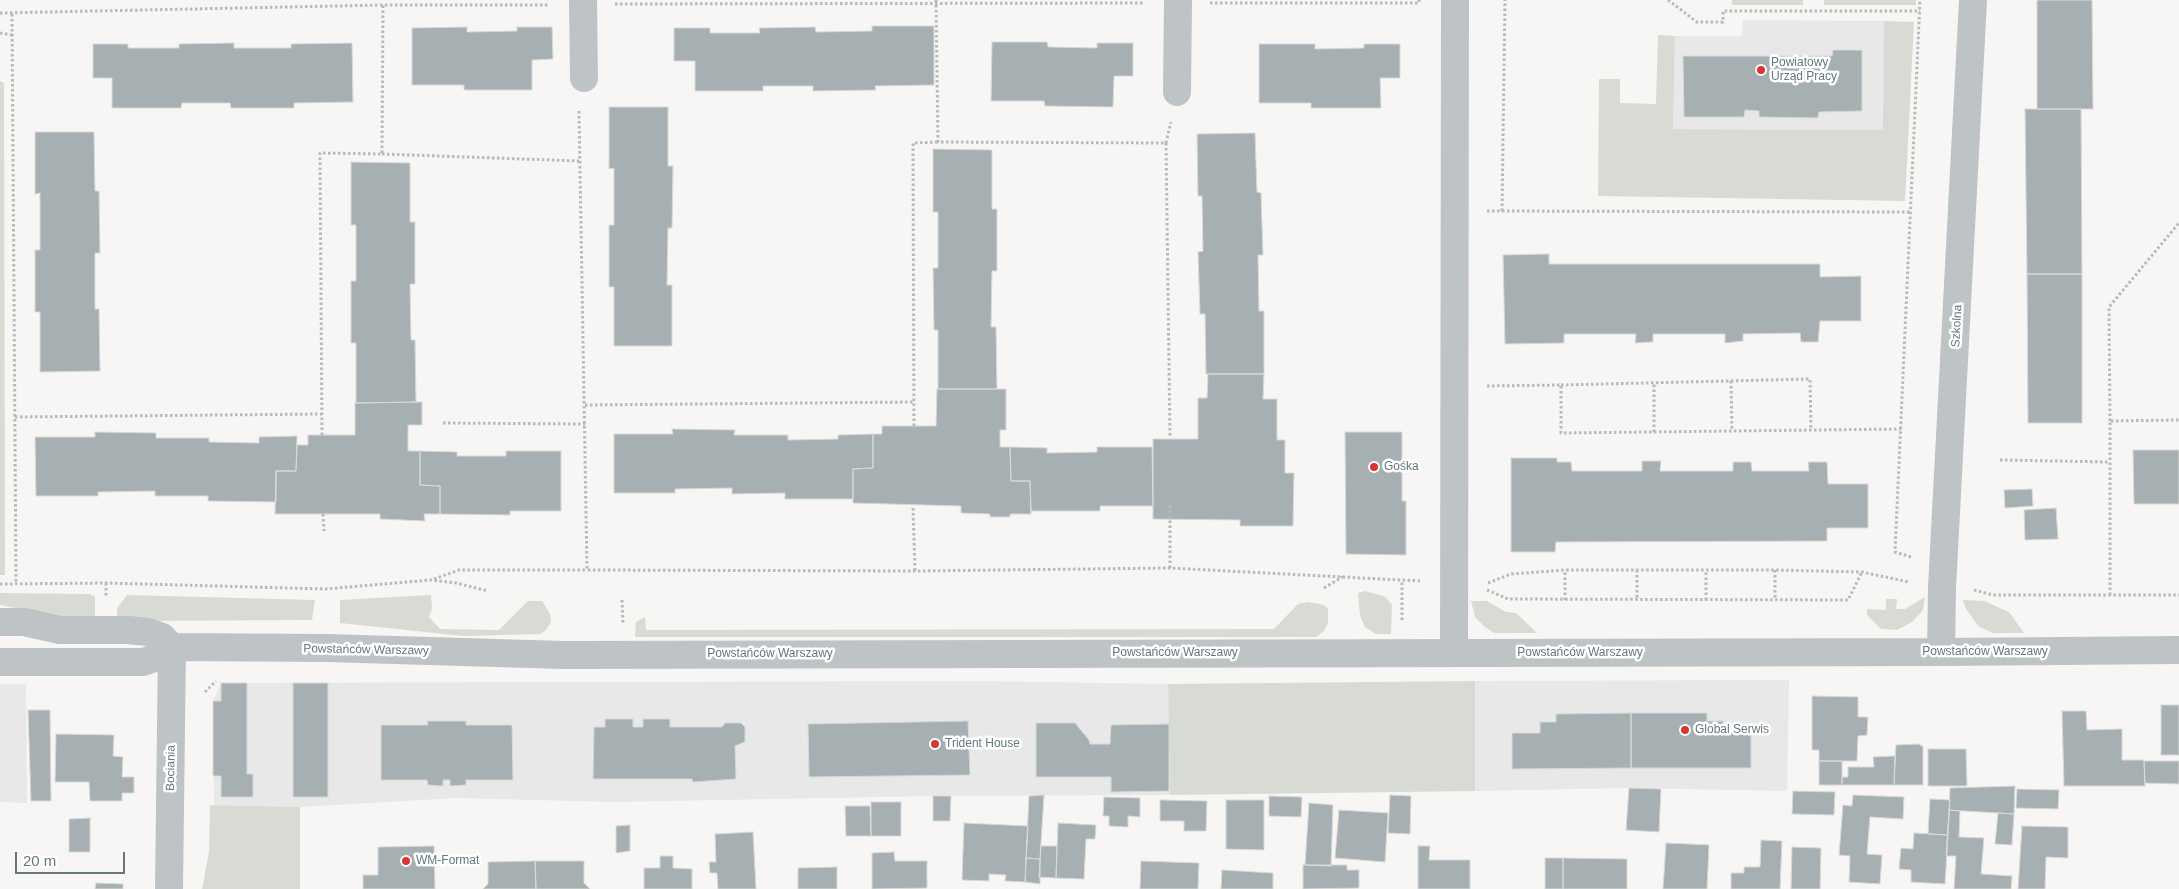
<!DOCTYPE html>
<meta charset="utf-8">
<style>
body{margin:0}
#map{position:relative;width:2179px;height:889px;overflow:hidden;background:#f7f6f4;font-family:Helvetica,sans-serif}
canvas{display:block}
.scale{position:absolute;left:15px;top:852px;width:110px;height:22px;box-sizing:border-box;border:2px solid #64777c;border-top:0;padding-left:6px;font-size:15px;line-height:18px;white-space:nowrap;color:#64777c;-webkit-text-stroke:4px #fff;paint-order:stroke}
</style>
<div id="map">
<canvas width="2179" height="889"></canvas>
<div class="scale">20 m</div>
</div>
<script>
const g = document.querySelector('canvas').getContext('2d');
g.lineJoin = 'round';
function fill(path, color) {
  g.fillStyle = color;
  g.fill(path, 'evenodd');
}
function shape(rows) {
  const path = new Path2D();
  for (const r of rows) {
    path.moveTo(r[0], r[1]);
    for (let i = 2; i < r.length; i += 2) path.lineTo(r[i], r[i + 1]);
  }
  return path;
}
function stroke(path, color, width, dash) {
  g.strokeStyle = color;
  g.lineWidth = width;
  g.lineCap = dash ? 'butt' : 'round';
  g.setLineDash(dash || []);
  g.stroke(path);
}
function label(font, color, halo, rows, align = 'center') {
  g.font = font + ' Helvetica,sans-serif';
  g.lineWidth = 5;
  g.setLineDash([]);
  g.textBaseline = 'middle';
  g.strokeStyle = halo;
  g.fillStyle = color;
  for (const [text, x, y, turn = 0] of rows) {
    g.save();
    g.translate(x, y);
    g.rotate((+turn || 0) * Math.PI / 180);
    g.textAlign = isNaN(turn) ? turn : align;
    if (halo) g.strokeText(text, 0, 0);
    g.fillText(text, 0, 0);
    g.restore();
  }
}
fill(shape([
 [1743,20,1884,21,1884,130,1673,129,1675,36,1742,36],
 [1789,680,1787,791,1629,788,1475,791,1475,681],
 [979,681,1168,684,1170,795,933,796,614,802,456,798,300,807,214,805,213,701,221,683],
 [0,684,26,684,27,803,0,802]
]), '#e7e8e7');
fill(shape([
 [1732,0,1803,0,1803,5,1732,5],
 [1824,0,1916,0,1916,5,1824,5],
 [1884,21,1914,22,1905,201,1598,196,1599,79,1620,79,1620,103,1656,104,1658,35,1675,36,1673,129,1883,130],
 [0,81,4,83,5,575,0,575],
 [1365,591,1386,597,1392,605,1391,634,1376,634,1365,627,1360,616,1358,593],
 [0,593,90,594,95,597,95,620,73,619,0,605],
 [127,595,315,600,312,620,117,621,117,608],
 [431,595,432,609,429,617,440,629,499,630,528,601,542,601,550,614,551,622,546,630,540,634,463,636,340,623,340,600],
 [1925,597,1923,610,1912,622,1897,630,1881,629,1867,615,1867,609,1886,610,1886,599,1897,599,1896,609,1905,609],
 [1963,600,1984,601,2009,612,2024,633,1993,633,1979,627,1966,609],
 [1471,601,1487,601,1506,612,1516,613,1537,633,1494,633,1485,627,1475,617],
 [1309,602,1324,605,1328,609,1328,623,1324,631,1316,637,635,637,636,622,645,617,646,630,1274,629,1298,604],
 [1475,681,1475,791,1170,795,1168,684],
 [210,805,300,807,300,889,202,889,209,852]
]), '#d8dbd3');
const building = shape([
 [2037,0,2092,0,2093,109,2037,109,2037,0],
 [872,26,934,26,934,85,875,86,876,90,813,91,813,86,763,86,763,91,695,91,695,61,674,61,674,28,710,28,710,33,760,33,759,28,815,27,816,32,872,31,872,26],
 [467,27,467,32,517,31,517,27,552,27,553,59,532,60,532,90,464,90,464,85,412,85,412,28,467,27],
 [992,42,1047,42,1048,47,1097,48,1097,43,1133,43,1133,76,1114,76,1113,107,1045,106,1044,101,991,101,992,42],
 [234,43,234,48,291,48,291,44,352,43,353,102,294,103,294,108,231,108,230,103,182,103,181,108,112,108,112,78,93,78,93,44,128,44,128,48,179,48,179,44,234,43],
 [1259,44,1315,44,1315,49,1364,48,1364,44,1400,44,1400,78,1380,78,1381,108,1311,108,1311,103,1259,103,1259,44],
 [1833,50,1862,50,1862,111,1819,112,1818,118,1759,117,1759,111,1745,110,1744,117,1684,117,1683,56,1832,56,1833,50],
 [609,107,668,107,668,166,673,166,672,228,668,228,667,285,672,285,672,346,614,346,614,287,609,287,609,225,614,225,614,168,609,169,609,107],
 [2025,109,2081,109,2082,274,2027,274,2025,109],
 [35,132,94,132,95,191,99,191,100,253,95,253,95,309,99,309,100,371,40,372,40,312,35,312,35,250,40,250,40,193,35,194,35,132],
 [1255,133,1257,192,1261,193,1263,255,1258,255,1259,311,1264,311,1264,374,1206,374,1205,314,1200,314,1198,252,1203,251,1202,196,1198,196,1197,134,1255,133],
 [933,149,992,150,992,209,997,209,997,271,992,271,991,327,996,327,997,389,938,389,938,330,934,330,933,268,938,268,938,212,933,212,933,149],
 [351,162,410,163,410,222,415,222,415,284,410,284,411,340,415,340,416,402,356,403,356,343,351,343,351,281,356,281,356,225,351,225,351,162],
 [1549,254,1549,264,1820,264,1820,277,1861,276,1861,321,1820,321,1818,342,1801,342,1800,333,1743,334,1743,341,1725,343,1725,334,1653,334,1653,342,1635,343,1636,334,1564,334,1564,343,1505,344,1503,255,1549,254],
 [2027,274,2082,274,2082,423,2028,423,2027,274],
 [1208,374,1264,374,1263,399,1277,399,1277,440,1285,440,1285,473,1294,473,1293,526,1240,526,1240,520,1153,519,1153,439,1198,439,1198,398,1207,398,1208,374],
 [937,389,1006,389,1006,430,1000,430,1000,447,1010,447,1011,481,1030,481,1031,514,1010,514,1010,517,990,517,990,514,961,513,961,506,853,503,853,469,873,468,873,434,882,434,882,426,936,426,937,389],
 [422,402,422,425,408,425,408,451,420,451,420,485,440,486,440,514,424,514,425,521,380,519,380,514,275,514,276,471,296,471,297,445,308,445,308,435,355,435,355,403,422,402],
 [672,429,735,430,734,435,788,435,788,440,838,439,838,435,873,434,873,468,853,469,853,499,785,499,785,493,732,494,732,488,675,489,675,493,614,493,614,434,673,434,672,429],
 [95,432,156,433,156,438,209,438,209,442,259,443,259,437,297,436,296,471,276,471,276,502,208,501,208,496,155,496,155,491,98,492,98,496,36,496,35,437,95,437,95,432],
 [1345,432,1402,432,1402,501,1406,501,1406,555,1346,554,1345,432],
 [1010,447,1047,448,1047,453,1097,452,1097,447,1152,447,1153,506,1100,506,1100,511,1031,511,1030,481,1011,481,1010,447],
 [2133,450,2179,450,2179,504,2134,504,2133,450],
 [420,451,457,452,457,456,506,456,506,451,561,451,561,511,510,511,510,515,440,514,440,486,420,485,420,451],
 [1511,458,1557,458,1557,462,1571,462,1572,471,1642,471,1642,461,1661,461,1660,471,1733,471,1733,462,1751,462,1752,471,1809,471,1808,462,1827,462,1828,484,1868,484,1868,528,1827,528,1827,541,1556,542,1555,552,1511,552,1511,458],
 [2032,489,2033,506,2005,508,2004,490,2032,489],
 [2056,508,2058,539,2025,540,2024,510,2056,508],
 [221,683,247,683,247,774,253,774,253,797,221,797,221,776,213,776,213,701,221,701,221,683],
 [293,683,328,683,328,797,293,797,293,683],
 [1812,696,1858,697,1858,717,1868,717,1867,735,1858,736,1857,761,1819,761,1819,750,1812,750,1812,696],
 [2161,705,2179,705,2179,755,2161,755,2161,705],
 [28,710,50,710,51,801,31,801,28,710],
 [2062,711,2086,711,2087,730,2122,729,2122,760,2144,760,2145,786,2064,786,2062,711],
 [1631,713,1707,713,1707,721,1723,721,1723,732,1751,732,1751,768,1631,768,1631,713],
 [1631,713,1631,768,1512,769,1512,733,1540,733,1540,722,1556,722,1556,714,1631,713],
 [605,719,633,719,633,727,643,727,643,719,670,719,670,727,722,727,725,723,741,723,745,727,745,742,735,746,736,779,693,782,692,779,593,779,594,727,605,727,605,719],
 [427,721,466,721,466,725,512,725,513,780,466,780,466,785,450,786,450,780,443,780,443,786,428,785,427,780,381,780,381,725,428,725,427,721],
 [968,721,970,775,809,777,808,724,968,721],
 [1036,723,1075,723,1089,740,1090,744,1110,744,1111,725,1169,724,1169,791,1111,792,1111,777,1036,777,1036,723],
 [56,734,114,735,113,756,123,757,122,777,134,777,134,793,122,793,122,801,90,801,89,782,55,782,56,734],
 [1919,744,1923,747,1923,785,1894,785,1896,745,1919,744],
 [1928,749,1966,749,1967,786,1928,786,1928,749],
 [1895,756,1894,785,1842,785,1842,777,1848,777,1848,767,1874,767,1873,757,1895,756],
 [1819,761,1842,761,1842,785,1819,785,1819,761],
 [2144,761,2179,761,2179,784,2145,783,2144,761],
 [2015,786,2014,814,1949,810,1950,788,2015,786],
 [1629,788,1661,789,1659,832,1626,830,1629,788],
 [2017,789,2059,790,2058,809,2016,808,2017,789],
 [1793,791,1835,792,1834,815,1792,814,1793,791],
 [1044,795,1040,859,1026,858,1029,796,1044,795],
 [1390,795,1411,796,1410,834,1388,833,1390,795],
 [1853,795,1904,797,1903,819,1870,817,1867,854,1882,855,1880,884,1849,882,1850,856,1839,855,1843,805,1852,806,1853,795],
 [933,796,951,796,950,821,933,821,933,796],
 [1269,796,1302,797,1301,817,1269,816,1269,796],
 [1104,797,1140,798,1140,817,1128,816,1128,827,1109,826,1109,816,1103,816,1104,797],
 [1930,799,1950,800,1948,835,1928,834,1930,799],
 [1160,800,1207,801,1206,831,1184,831,1184,821,1160,821,1160,800],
 [1226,800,1264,800,1264,850,1226,849,1226,800],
 [871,802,901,802,901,836,871,836,871,802],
 [1309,803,1333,805,1331,866,1305,865,1309,803],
 [845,806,870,806,871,836,846,836,845,806],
 [1339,810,1388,813,1385,862,1335,858,1339,810],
 [1949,810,1960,811,1959,837,1984,838,1981,874,2012,876,2011,889,1954,889,1956,856,1946,856,1949,810],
 [1998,813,2014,814,2012,845,1995,844,1998,813],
 [90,818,90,852,69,852,69,819,90,818],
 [964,823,1028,826,1025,882,1005,881,1006,875,989,874,989,881,962,880,964,823],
 [1058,823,1096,825,1095,839,1086,839,1084,879,1056,878,1058,823],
 [630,825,630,851,616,853,616,826,630,825],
 [2022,826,2068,827,2068,858,2046,857,2045,889,2018,889,2022,826],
 [753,832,756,889,718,889,717,873,710,873,709,862,716,862,715,834,753,832],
 [1914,833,1948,835,1945,884,1911,882,1911,870,1899,869,1901,848,1913,849,1914,833],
 [1761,840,1782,841,1780,889,1731,889,1731,873,1744,873,1744,867,1760,867,1761,840],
 [1666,843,1709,845,1707,889,1663,889,1666,843],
 [434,846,435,889,363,889,363,875,378,875,378,847,434,846],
 [1041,846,1057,846,1056,878,1039,877,1041,846],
 [1418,846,1430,846,1429,860,1470,860,1470,889,1418,889,1418,846],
 [1792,847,1821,848,1820,889,1791,889,1792,847],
 [894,852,895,861,927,861,927,888,872,889,872,853,894,852],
 [660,856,673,856,673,868,692,869,692,889,644,889,644,868,660,868,660,856],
 [1026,858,1040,859,1040,884,1025,882,1026,858],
 [1545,858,1563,858,1563,889,1545,889,1545,858],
 [1563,858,1627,859,1627,889,1563,889,1563,858],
 [535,861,584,861,584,883,590,889,536,889,535,861],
 [535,861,536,889,483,889,488,884,488,862,535,861],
 [1141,861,1199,863,1198,889,1140,889,1141,861],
 [1303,865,1347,865,1347,870,1359,870,1359,888,1303,889,1303,865],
 [837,867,837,889,798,889,798,868,837,867],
 [1222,870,1273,873,1273,889,1221,889,1222,870],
 [96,883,123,884,123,889,95,889,96,883]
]);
fill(building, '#a6b0b2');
stroke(building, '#d8d8d6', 1);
stroke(shape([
 [936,0,938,142,1166,143,1170,437],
 [1668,0,1697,22,1723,22,1723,11,1920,11],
 [1210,3,1419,3,1419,0],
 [615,4,1144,3],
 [0,13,383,5,549,5],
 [12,14,16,584],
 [0,33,12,35],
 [579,111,587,570,915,571,1170,568,1420,581],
 [1166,143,1171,122],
 [382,154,579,161],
 [1487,211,1912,212],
 [1502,211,1505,0],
 [1731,381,1732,431],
 [1561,385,1810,379,1811,430],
 [1487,386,1561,385,1561,433,1901,429],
 [585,405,914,402],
 [15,417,322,414],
 [2110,421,2109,307,2179,223],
 [443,423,585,424],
 [914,426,913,143,938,142],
 [1654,432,1654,383],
 [322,435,320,153,382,154,383,5],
 [2000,460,2109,462],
 [913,508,915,571],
 [323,514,324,531],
 [1911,557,1895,552,1920,0],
 [1170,568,1170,505],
 [1637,570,1637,600],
 [1775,570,1775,600],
 [434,579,459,570,587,570],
 [106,583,106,597],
 [1488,583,1511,574,1565,570,1775,570,1862,572,1909,582],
 [0,584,106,583,325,589,431,580,456,583,488,591],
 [1324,588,1344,576],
 [1487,590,1508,599,1848,600,1862,572],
 [1974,590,1993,595,2179,595],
 [2110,595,2110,421,2179,420],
 [622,600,623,623],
 [1565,600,1565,570],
 [1706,600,1706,570],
 [1402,620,1402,581],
 [205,692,216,681]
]), '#b6babc', 3, [2.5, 2.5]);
stroke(shape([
 [583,0,584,78],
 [1177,92,1178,0],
 [0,622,24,622,60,630,128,630,148,632,162,637,172,647],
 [1941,652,1942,588,1973,0],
 [1454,653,1455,0],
 [0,662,143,662,152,659,172,647,327,648,564,655,1941,652,2179,650],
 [169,889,172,647]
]), '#bec3c5', 28);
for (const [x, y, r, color] of [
 [1761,70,5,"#d53735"],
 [1374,467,5,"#d53735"],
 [1685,730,5,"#d53735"],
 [935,744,5,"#d53735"],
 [406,861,5,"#d53735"]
]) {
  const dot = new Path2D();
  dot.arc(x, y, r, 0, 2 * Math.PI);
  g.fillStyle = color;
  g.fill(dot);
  stroke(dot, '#fff', 2);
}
label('12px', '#64777c', '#fff', [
 ["Powiatowy",1771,63],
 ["Urząd Pracy",1771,77],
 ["Gośka",1384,467],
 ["Global Serwis",1695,730],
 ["Trident House",945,744],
 ["WM-Format",416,861]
], 'left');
label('12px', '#64777c', '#fff', [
 ["Szkolna",1957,326,-87],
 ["Powstańców Warszawy",366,650,1],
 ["Powstańców Warszawy",1985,652],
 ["Powstańców Warszawy",1175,653],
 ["Powstańców Warszawy",1580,653],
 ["Powstańców Warszawy",770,654],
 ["Bociania",171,768,-89]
]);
</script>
